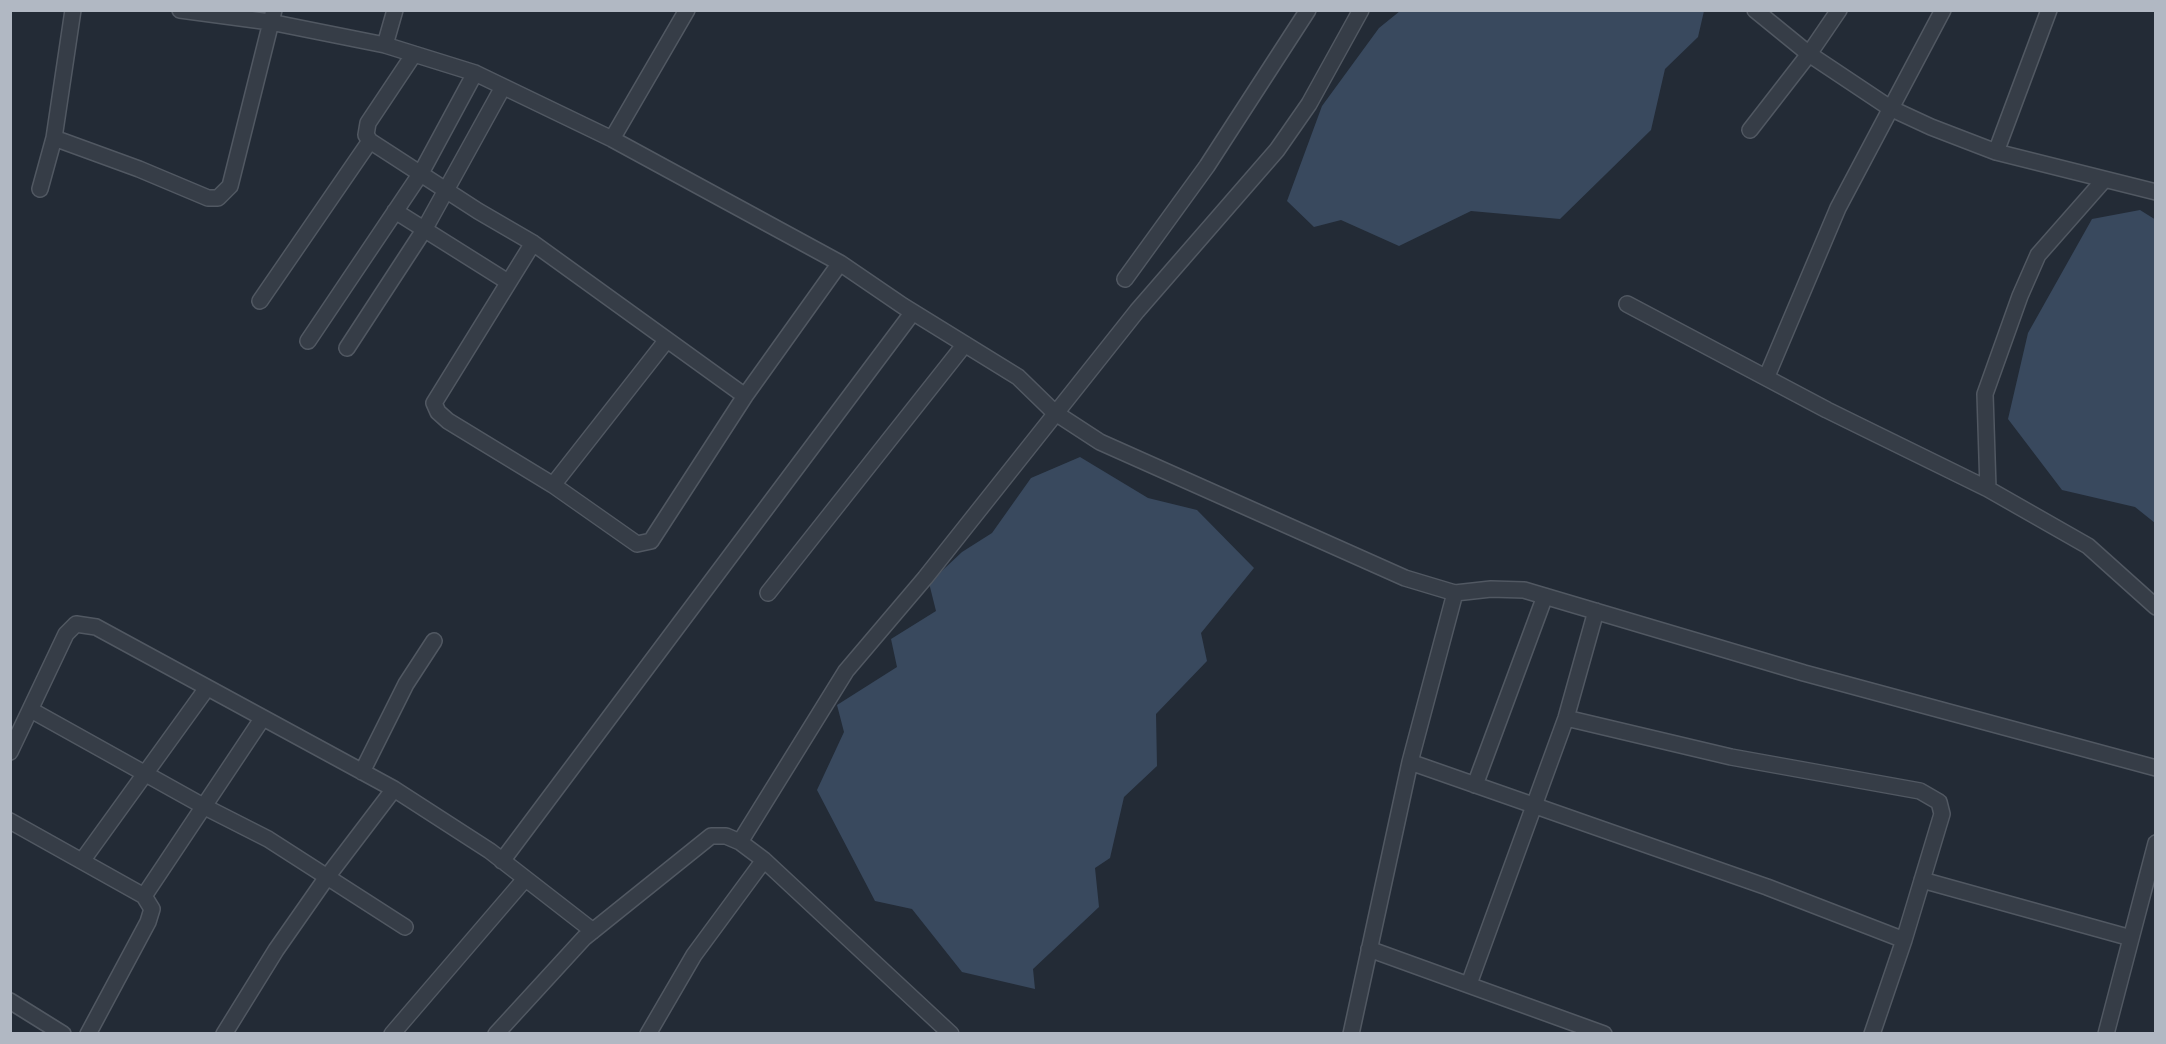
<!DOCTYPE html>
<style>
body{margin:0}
#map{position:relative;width:2166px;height:1044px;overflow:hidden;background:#232b36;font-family:Jost,sans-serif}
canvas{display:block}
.frame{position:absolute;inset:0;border:12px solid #b1b8c3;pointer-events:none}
</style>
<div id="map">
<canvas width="2166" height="1044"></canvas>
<div class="frame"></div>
</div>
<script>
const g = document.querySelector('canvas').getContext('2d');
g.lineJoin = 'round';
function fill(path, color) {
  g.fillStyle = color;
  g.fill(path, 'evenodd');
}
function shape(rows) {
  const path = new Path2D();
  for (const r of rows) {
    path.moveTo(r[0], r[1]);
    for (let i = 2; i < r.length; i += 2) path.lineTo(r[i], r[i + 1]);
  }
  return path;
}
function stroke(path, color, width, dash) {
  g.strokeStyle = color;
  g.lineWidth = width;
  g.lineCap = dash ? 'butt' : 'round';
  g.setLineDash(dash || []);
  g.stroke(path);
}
fill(shape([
 [1400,11,1400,10,1704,11,1698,37,1665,69,1651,130,1560,219,1471,211,1399,246,1341,220,1314,227,1287,201,1322,106,1379,28],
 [2140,210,2156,220,2155,523,2135,507,2062,490,2008,419,2028,333,2092,219],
 [1080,457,1148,498,1197,510,1254,568,1201,633,1207,661,1156,714,1157,766,1124,797,1110,858,1095,868,1099,907,1033,969,1035,989,962,972,912,909,875,901,817,790,844,732,837,705,897,667,891,639,936,611,929,583,962,552,992,533,1031,478]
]), '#39495e');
const minor = shape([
 [180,10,270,22,385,45,475,73,612,139,840,263,903,306,1018,377,1054,412,1100,442,1405,578,1455,593,1491,589,1524,590,1804,673,2156,768],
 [1755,10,1809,54,1890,108,1931,127,1996,152,2156,192],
 [385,45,395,10],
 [414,54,368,123,366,135,370,141,478,211,533,243,745,396],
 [1750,130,1809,54,1839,10],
 [54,138,139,169,208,198,218,198,230,186,274,10],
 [612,139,687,10],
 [1996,152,2049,10],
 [40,189,54,138,73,10],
 [395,211,508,282],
 [533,243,434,403,438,412,448,421,553,485,637,544,651,541,745,396,840,263],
 [1125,279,1207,166,1308,10],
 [260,301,370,141],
 [1627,304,1827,410,1988,489,2088,546,2156,607],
 [308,341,421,173,475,73],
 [347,348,424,230,503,87],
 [1767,376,1838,208,1943,10],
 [553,485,666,341],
 [1988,489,1985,394,2020,296,2038,255,2104,180],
 [768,593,965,344],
 [31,710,205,807,268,839,405,927],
 [1566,718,1731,757,1920,791,1939,802,1942,814,1904,940,1872,1034],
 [10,752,66,634,76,624,96,627,394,789,490,851,593,931],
 [1410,762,1767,887,1904,940],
 [362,772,406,684,434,641],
 [1475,785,1545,596],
 [10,821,144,896,152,909,148,922,88,1034],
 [740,842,846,671,925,578,1137,311,1277,150,1309,104,1361,10],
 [82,861,207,688],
 [502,861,913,312],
 [1922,880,2131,938],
 [144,896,262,719],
 [1369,949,1604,1034],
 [1469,984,1566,718,1596,611],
 [10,1001,63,1034],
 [224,1034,276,950,327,877,394,789],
 [392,1034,525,879],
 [496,1034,584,938,711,836,726,836,740,842,764,860,951,1034],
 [648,1034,694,955,764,860],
 [1351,1034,1410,762,1455,593],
 [2106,1034,2156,843]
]);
stroke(minor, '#515862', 18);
stroke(minor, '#363d47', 15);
</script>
